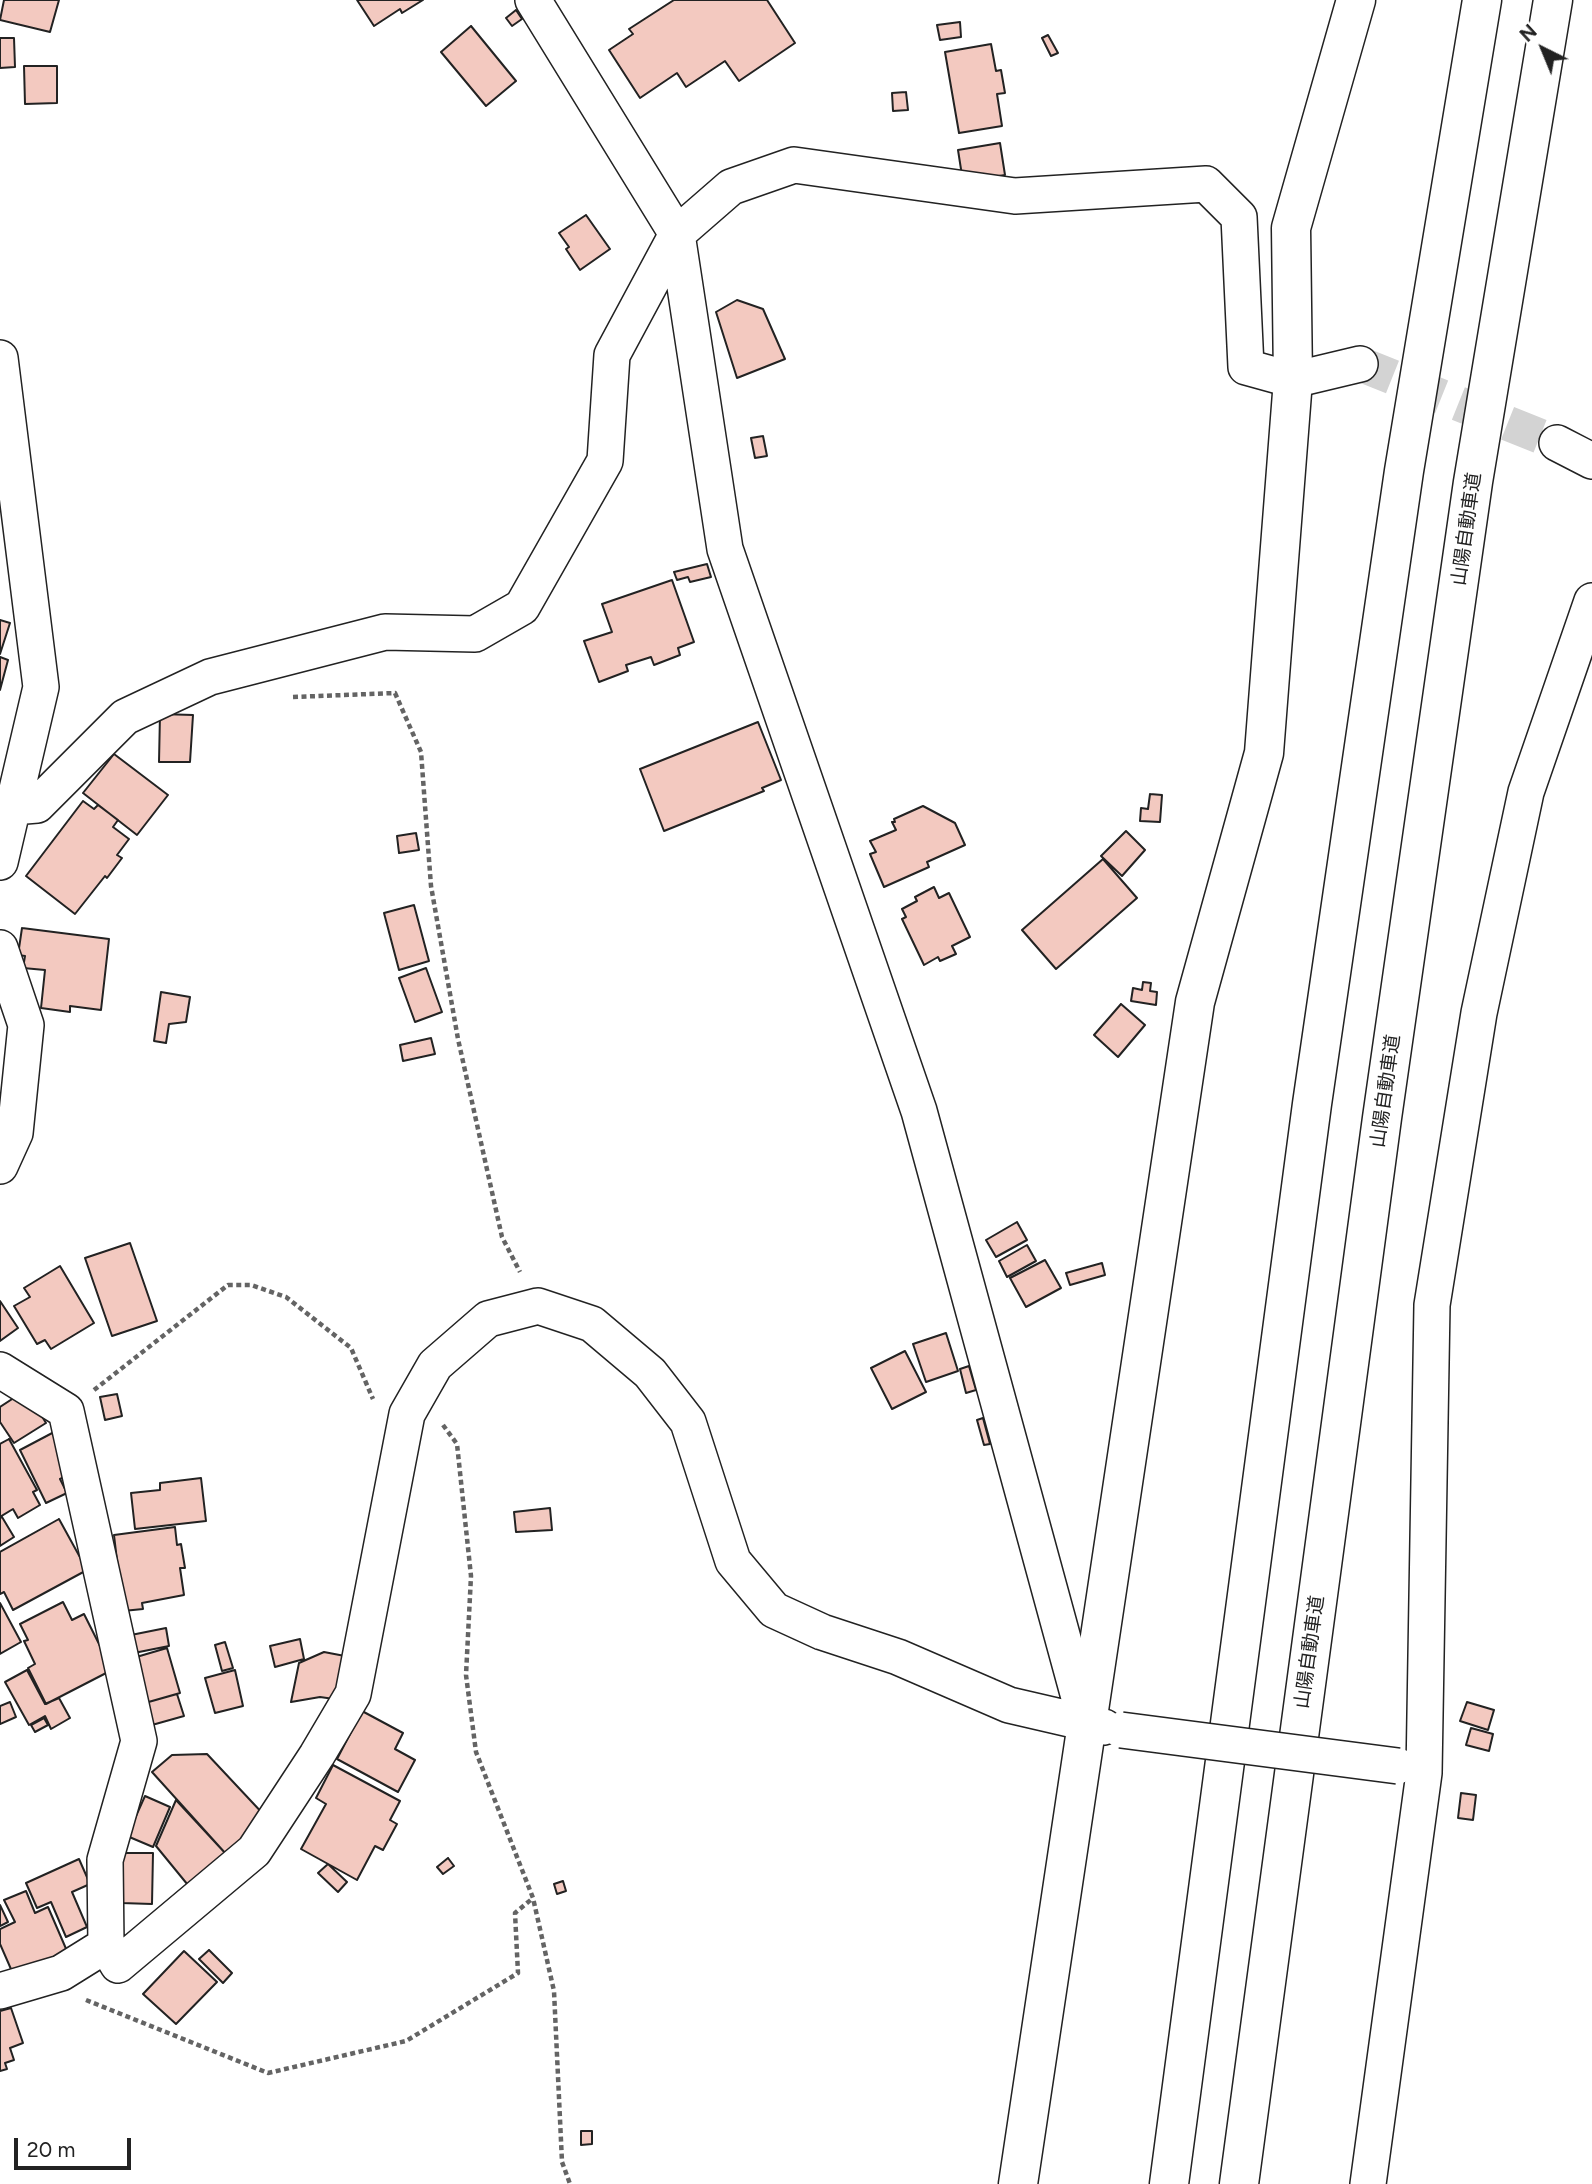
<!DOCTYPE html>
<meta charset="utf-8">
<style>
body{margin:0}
#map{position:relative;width:1592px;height:2184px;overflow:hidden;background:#fff;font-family:Figtree,sans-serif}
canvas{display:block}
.north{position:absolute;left:1508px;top:14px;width:70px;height:70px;-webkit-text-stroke:5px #fff;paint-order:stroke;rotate:317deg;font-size:19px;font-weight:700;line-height:28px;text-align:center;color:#222}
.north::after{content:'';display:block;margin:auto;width:24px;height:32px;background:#222;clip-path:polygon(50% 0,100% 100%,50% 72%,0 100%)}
.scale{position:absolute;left:14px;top:2138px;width:117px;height:32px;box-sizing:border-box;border:4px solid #222;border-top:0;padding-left:9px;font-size:21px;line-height:24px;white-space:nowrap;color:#222;-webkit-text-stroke:5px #fff;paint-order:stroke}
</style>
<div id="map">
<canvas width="1592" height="2184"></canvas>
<div class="north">N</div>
<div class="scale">20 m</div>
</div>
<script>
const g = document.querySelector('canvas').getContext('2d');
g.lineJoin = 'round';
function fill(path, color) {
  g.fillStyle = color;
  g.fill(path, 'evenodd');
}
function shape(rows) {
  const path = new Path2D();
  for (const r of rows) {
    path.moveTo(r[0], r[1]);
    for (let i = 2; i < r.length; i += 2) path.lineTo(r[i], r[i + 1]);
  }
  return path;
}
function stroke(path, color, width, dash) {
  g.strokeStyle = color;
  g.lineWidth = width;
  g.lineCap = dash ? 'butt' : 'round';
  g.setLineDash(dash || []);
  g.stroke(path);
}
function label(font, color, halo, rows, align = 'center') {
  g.font = font + ' Figtree,"Noto Sans JP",sans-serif';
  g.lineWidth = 5;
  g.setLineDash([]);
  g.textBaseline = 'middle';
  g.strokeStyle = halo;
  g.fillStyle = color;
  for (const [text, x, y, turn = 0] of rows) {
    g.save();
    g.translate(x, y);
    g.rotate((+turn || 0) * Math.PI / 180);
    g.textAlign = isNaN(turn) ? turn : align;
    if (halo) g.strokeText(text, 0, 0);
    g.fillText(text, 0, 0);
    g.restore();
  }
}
const building = shape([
 [4,0,59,0,50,32,0,20,4,0],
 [357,0,423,0,402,13,400,9,374,26,357,0],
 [674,0,767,0,795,43,739,81,725,61,686,87,677,73,640,98,609,50,633,34,629,29,674,0],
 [516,10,522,19,512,26,506,18,516,10],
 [960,22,961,37,940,40,937,25,960,22],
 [471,26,516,81,486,106,441,52,471,26],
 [1048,35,1058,53,1051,56,1042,38,1048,35],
 [0,38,14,38,15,67,0,68,0,38],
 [991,44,996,71,1001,70,1005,93,997,94,1002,126,959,133,945,52,991,44],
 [24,66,57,66,57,103,25,104,24,66],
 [906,92,908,110,893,111,892,93,906,92],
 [1000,143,1005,175,963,182,958,150,1000,143],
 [586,215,610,249,580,270,566,249,569,247,559,233,586,215],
 [737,300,763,309,785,359,737,378,716,312,737,300],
 [763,436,767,456,755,458,751,438,763,436],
 [707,564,711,577,690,582,688,577,677,580,674,572,707,564],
 [672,580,694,642,678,648,680,655,654,665,651,657,626,665,628,671,599,682,584,641,612,632,602,604,672,580],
 [0,620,10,623,0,654,0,620],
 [0,657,8,660,0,690,0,657],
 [160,714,193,715,190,762,159,762,160,714],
 [758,722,781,780,762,788,764,791,664,831,640,769,758,722],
 [114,754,168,795,137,835,83,793,114,754],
 [1150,794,1162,795,1160,822,1140,821,1141,808,1148,809,1150,794],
 [83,801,94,809,98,805,118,820,113,827,129,839,117,855,122,858,107,878,105,876,75,914,26,876,83,801],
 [923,806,955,823,965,845,927,862,929,867,884,887,870,854,876,852,870,841,896,830,892,822,895,822,894,819,923,806],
 [1126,831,1145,850,1122,876,1101,856,1126,831],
 [416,833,419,850,399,853,397,836,416,833],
 [1103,859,1137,898,1056,969,1022,930,1103,859],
 [934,887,939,898,949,893,970,937,952,946,956,954,940,961,938,957,924,965,902,919,906,917,902,909,917,901,915,897,934,887],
 [414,905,429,961,399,970,384,913,414,905],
 [22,928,109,939,101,1010,70,1006,70,1012,41,1008,45,970,23,968,25,956,18,955,22,928],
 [426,968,442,1012,415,1022,399,978,426,968],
 [1143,982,1151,983,1150,991,1157,992,1156,1005,1131,1001,1133,988,1142,990,1143,982],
 [161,992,190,997,186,1022,169,1024,166,1043,154,1041,161,992],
 [1121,1004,1145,1025,1118,1057,1094,1035,1121,1004],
 [431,1038,435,1054,403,1061,400,1045,431,1038],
 [1017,1222,1027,1240,996,1257,986,1240,1017,1222],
 [130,1243,157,1321,112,1336,85,1258,130,1243],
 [1027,1245,1036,1261,1007,1277,999,1261,1027,1245],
 [1045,1260,1061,1288,1026,1307,1010,1278,1045,1260],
 [1102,1263,1105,1275,1070,1285,1066,1273,1102,1263],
 [60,1266,94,1323,51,1349,45,1340,37,1344,14,1306,30,1297,24,1288,60,1266],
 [0,1301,18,1328,0,1341,0,1301],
 [946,1333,958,1371,926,1382,913,1344,946,1333],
 [905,1351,926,1392,892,1409,871,1368,905,1351],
 [969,1366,976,1390,966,1393,960,1369,969,1366],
 [26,1390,46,1423,14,1443,0,1422,0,1407,26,1390],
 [117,1394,122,1416,105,1420,100,1397,117,1394],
 [983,1418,990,1444,984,1445,977,1420,983,1418],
 [56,1431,71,1474,60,1479,67,1493,46,1503,20,1450,56,1431],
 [9,1439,37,1490,33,1492,40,1505,18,1518,13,1509,0,1517,0,1444,9,1439],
 [201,1478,206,1521,135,1529,131,1493,160,1490,160,1483,201,1478],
 [550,1508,552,1530,516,1532,514,1512,550,1508],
 [2,1517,14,1537,0,1546,0,1518,2,1517],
 [59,1519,87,1570,13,1610,4,1592,0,1594,0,1552,59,1519],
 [175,1527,177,1545,181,1544,185,1568,180,1568,184,1595,142,1603,143,1609,123,1611,114,1535,175,1527],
 [63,1602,72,1620,84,1614,112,1670,46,1704,28,1668,35,1664,24,1641,28,1640,20,1624,63,1602],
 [0,1603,21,1642,0,1654,0,1603],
 [166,1628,169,1646,134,1653,131,1635,166,1628],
 [300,1639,304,1659,275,1667,270,1646,300,1639],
 [225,1642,233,1668,222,1671,215,1645,225,1642],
 [167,1648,180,1693,145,1703,133,1658,167,1648],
 [324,1652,350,1657,341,1700,320,1697,291,1702,299,1663,324,1652],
 [27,1670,45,1704,59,1698,70,1718,51,1729,45,1716,29,1725,5,1682,27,1670],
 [235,1670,243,1706,215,1713,205,1678,235,1670],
 [177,1694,184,1716,152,1725,145,1703,177,1694],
 [10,1702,16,1717,0,1724,0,1706,10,1702],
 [1467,1702,1494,1710,1488,1730,1460,1721,1467,1702],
 [362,1711,403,1733,395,1749,415,1760,398,1792,337,1759,362,1711],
 [44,1718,48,1725,35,1732,31,1725,44,1718],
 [1471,1728,1493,1734,1489,1751,1466,1745,1471,1728],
 [207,1754,266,1817,226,1854,152,1772,172,1755,207,1754],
 [333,1765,400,1801,390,1820,397,1824,383,1850,375,1846,357,1880,301,1849,326,1804,316,1798,333,1765],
 [1461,1793,1476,1795,1473,1820,1458,1818,1461,1793],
 [145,1796,170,1807,153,1847,127,1836,145,1796],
 [176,1800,226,1854,192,1890,156,1846,176,1800],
 [122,1853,153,1853,152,1904,121,1903,122,1853],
 [448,1858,454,1866,443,1874,437,1867,448,1858],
 [79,1859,90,1884,72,1892,87,1927,66,1937,51,1902,37,1908,26,1883,79,1859],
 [328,1864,347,1882,338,1892,318,1873,328,1864],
 [563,1881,566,1891,557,1894,554,1884,563,1881],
 [26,1891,35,1913,48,1907,67,1951,14,1976,0,1944,0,1929,15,1922,4,1900,26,1891],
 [0,1905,8,1922,0,1926,0,1905],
 [209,1950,232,1973,223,1983,199,1959,209,1950],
 [184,1951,217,1982,176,2024,143,1994,184,1951],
 [11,2008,23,2043,10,2048,14,2060,5,2063,7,2069,0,2071,0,2011,11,2008],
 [581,2131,592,2131,592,2144,581,2145,581,2131]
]);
fill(building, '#f3c9c0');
stroke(building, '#222', 2);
stroke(shape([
 [1360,364,1557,443]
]), '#d3d3d3', 35, [35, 18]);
const minor = shape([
 [533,0,677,234,725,549,919,1111,1086,1723],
 [0,358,41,687,0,862],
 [1557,443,1592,461],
 [13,807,37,805,125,717,210,677,385,632,475,634,522,607,605,461,612,355,677,234,731,187,794,165,1015,196,1206,184,1239,217,1246,367,1293,380,1360,364],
 [0,948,26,1025,15,1133,0,1166],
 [0,1370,66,1411,139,1741,105,1860,106,1945,61,1973,0,1991],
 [106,1945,118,1965,254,1851,317,1755,353,1694,407,1414,435,1365,488,1319,538,1306,592,1324,650,1373,688,1422,733,1561,774,1610,822,1632,898,1657,1009,1705,1104,1727],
 [1368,2184,1424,1773,1432,1305,1479,1013,1526,792,1592,601]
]);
const tertiary = shape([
 [1018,2184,1195,1002,1264,753,1293,380,1291,228,1356,0]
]);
const motorway = shape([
 [1169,2184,1312,1104,1404,471,1482,0],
 [1239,2184,1382,1118,1473,482,1553,0]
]);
stroke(minor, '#222', 38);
stroke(tertiary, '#222', 41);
stroke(motorway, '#222', 41);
stroke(shape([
 [293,697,395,693,421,752,431,886,458,1039,502,1237,520,1272],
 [94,1390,228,1285,251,1285,286,1297,351,1348,373,1399],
 [443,1425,457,1444,471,1576,466,1675,476,1752,533,1898,554,1991,562,2162,570,2184],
 [86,2000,268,2073,406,2041,518,1973,515,1913,533,1898]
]), '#646464', 4.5, [5, 3.5]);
stroke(minor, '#fff', 35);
stroke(tertiary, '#fff', 38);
stroke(motorway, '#fff', 38);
const minorBridge = shape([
 [1121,1730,1398,1766]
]);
stroke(minorBridge, '#222', 38, []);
stroke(minorBridge, '#fff', 35);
label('19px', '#222', '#fff', [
 ["山陽自動車道",1467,529,-82],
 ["山陽自動車道",1386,1091,-82],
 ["山陽自動車道",1310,1652,-82]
]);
</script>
